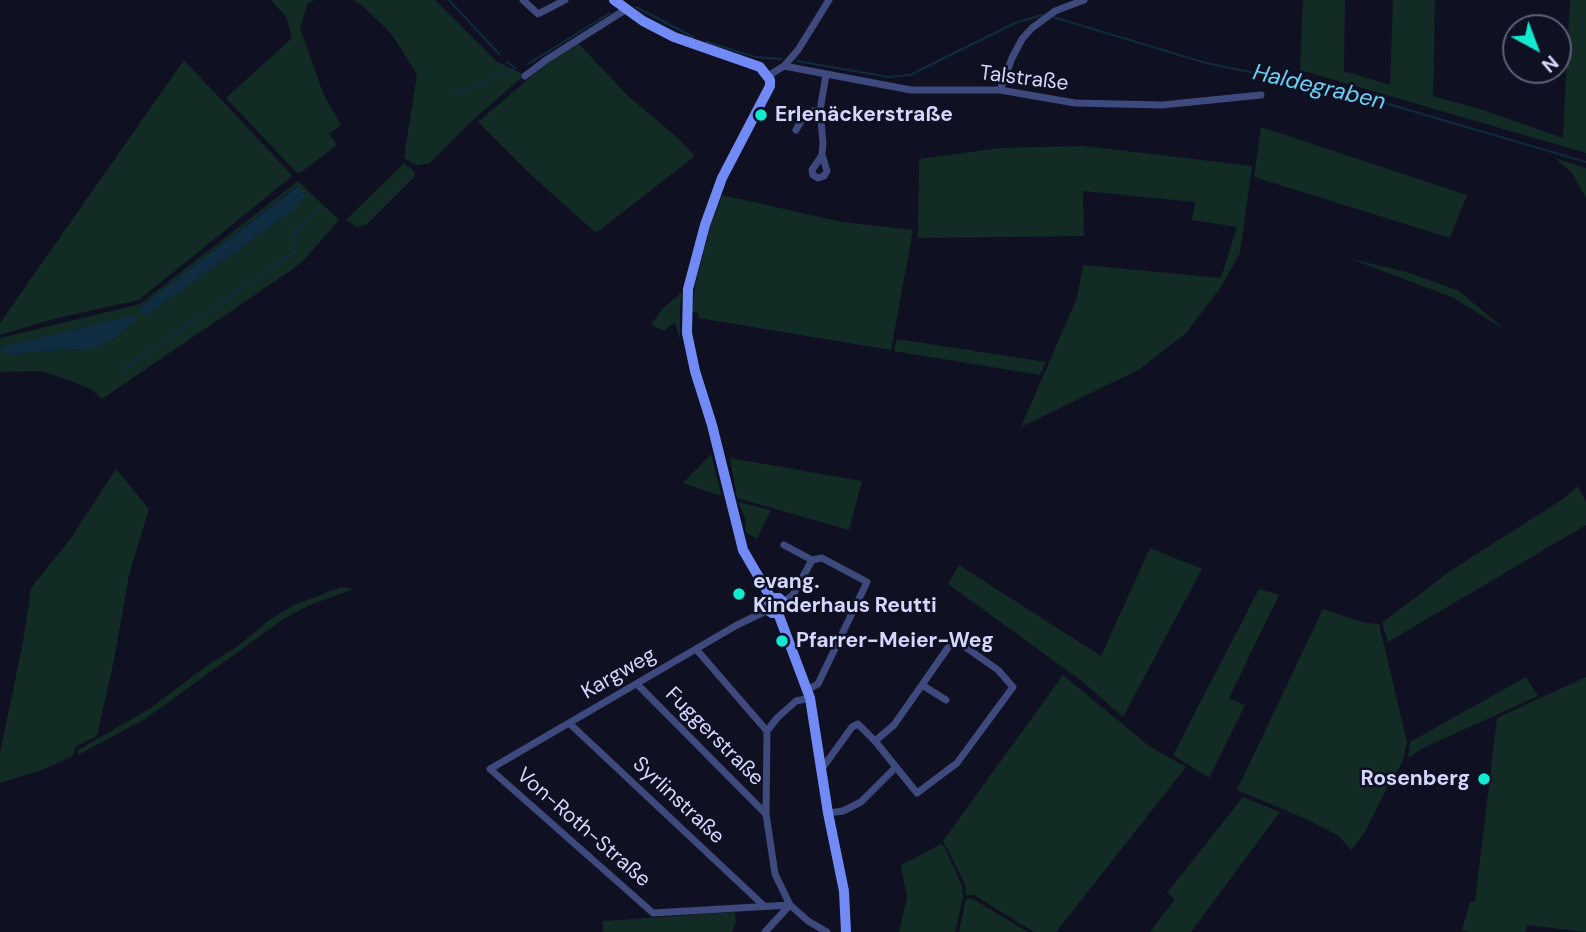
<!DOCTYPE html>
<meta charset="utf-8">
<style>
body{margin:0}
#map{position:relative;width:1586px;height:932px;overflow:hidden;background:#0f1021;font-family:"DM Sans",sans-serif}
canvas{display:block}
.north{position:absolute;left:1502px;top:14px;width:70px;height:70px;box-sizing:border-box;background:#0f1021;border:2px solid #5d6079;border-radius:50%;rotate:139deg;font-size:19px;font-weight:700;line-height:28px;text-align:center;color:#d3d7fc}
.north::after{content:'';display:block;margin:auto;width:24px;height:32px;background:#11ead1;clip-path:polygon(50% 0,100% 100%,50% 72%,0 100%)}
</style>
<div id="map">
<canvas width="1586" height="932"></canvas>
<div class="north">N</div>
</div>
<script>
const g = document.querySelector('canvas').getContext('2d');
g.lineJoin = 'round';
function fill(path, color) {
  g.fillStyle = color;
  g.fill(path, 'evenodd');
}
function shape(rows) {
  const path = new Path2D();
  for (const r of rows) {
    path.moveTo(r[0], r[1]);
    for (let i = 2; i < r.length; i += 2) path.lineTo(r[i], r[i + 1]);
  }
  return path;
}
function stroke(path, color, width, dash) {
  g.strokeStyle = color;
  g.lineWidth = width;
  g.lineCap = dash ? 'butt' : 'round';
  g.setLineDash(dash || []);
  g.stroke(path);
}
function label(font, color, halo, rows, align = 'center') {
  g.font = font + ' "DM Sans",sans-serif';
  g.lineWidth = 5;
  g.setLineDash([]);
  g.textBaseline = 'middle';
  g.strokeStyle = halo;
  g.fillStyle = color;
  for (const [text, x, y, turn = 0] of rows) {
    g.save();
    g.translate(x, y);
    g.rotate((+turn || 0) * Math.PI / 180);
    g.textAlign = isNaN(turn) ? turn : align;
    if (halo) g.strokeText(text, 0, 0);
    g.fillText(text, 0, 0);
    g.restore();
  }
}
fill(shape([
 [271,0,315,0,308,3,300,28,323,93,341,125,329,134,337,145,300,173,296,172,226,98,292,38,286,17],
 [353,0,435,0,496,61,521,73,521,78,473,120,432,161,428,164,416,165,404,158,417,74,390,32,359,3],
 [1303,0,1345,0,1344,71,1390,85,1393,0,1435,0,1433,96,1483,110,1563,138,1570,0,1586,0,1586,153,1300,70],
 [579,44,628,96,678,138,695,156,596,233,530,174,478,122,547,63],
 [184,60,291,174,291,177,139,300,57,318,0,335,0,323],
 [1261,127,1467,195,1450,238,1254,177],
 [1084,146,1252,166,1240,253,1221,287,1186,333,1140,369,1021,427,1077,298,1083,265,1221,278,1237,227,1192,220,1195,202,1083,191,1084,236,918,238,919,159,1000,148],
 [1555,158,1586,168,1586,198,1572,173],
 [404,163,414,171,415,176,366,225,357,227,346,220],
 [298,181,339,220,303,261,290,271,102,399,92,390,74,382,41,371,0,372,0,338,140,304],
 [297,186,291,212,147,315,141,314,143,305],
 [722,195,842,222,913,230,891,350,699,318,698,313,692,312,695,285,710,228],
 [1351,259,1407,272,1459,291,1507,331,1454,298],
 [682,292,680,309,680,340,675,322,664,331,651,325,662,309],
 [897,339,1046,362,1040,375,894,351],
 [711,454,720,490,721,496,683,483],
 [730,458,862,481,849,530,737,498],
 [116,469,149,509,129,575,114,660,97,736,75,747,73,756,42,770,0,783,0,753,23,642,31,588,71,538],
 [1578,486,1586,502,1586,525,1388,642,1382,623,1450,571,1563,499],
 [738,502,771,510,757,539,746,533,745,518],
 [1150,548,1202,569,1123,717,1083,682,948,584,959,565,1101,656],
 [341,587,354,589,310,605,285,618,145,719,78,755,78,750,149,709,205,667,238,646,268,621,292,606],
 [1259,589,1279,595,1229,698,1245,705,1209,778,1173,755],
 [1323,609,1365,623,1379,624,1407,742,1403,761,1388,786,1365,832,1351,850,1339,836,1304,818,1237,790],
 [1063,675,1149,746,1186,767,1056,932,1034,932,974,895,966,895,965,884,943,841],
 [1526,677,1538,696,1421,749,1408,758,1410,742],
 [1586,677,1586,932,1527,925,1525,932,1469,932,1462,930,1470,902,1475,902,1497,718],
 [1243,797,1280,812,1191,932,1150,932,1175,899,1167,893],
 [941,844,944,846,962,885,963,897,955,932,899,932,907,898,901,865],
 [966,898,973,899,1028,932,959,932],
 [735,912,736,922,732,932,603,932,603,921]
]), '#132b25');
fill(shape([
 [298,186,306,196,291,212,147,315,141,314,143,305],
 [135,315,137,320,107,343,95,348,3,354,2,351,2,347]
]), '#0f2c41');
stroke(shape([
 [449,0,499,54],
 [636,7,693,37],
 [1053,17,1206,63,1347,92,1586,162],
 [707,42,755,57,782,59],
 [797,61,888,77,910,75,1015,23,1042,15],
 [507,62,516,68],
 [528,64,610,13],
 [454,95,514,69],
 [120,371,295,252,293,233,321,206]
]), '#0f2c41', 2);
stroke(shape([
 [523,0,538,14,565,0],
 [784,66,911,90,1000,90,1075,103,1162,105,1261,95],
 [525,76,546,60,625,10],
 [768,76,784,66,798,50,829,0],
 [1000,90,1012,58,1022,39,1032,28,1055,11,1084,0],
 [796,130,806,112,820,110],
 [822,155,827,171,824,176,818,178,813,175,812,170,822,155,823,143,820,110,826,75],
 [784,545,812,560],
 [783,602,793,595,812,560,822,558,867,582,818,684,807,690],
 [768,610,737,625,490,769,653,913,790,905,808,921,827,932],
 [954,639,998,670,1013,687,957,763,917,793,875,741,894,725,954,639],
 [696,649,767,731],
 [637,684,766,814],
 [922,685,946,700],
 [569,723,763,905],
 [821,770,852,727,858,724,875,741],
 [828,813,843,811,861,802,896,767],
 [765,932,790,905,775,874,766,814,767,731,777,718,796,701,810,698]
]), '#3e497d', 7);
stroke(shape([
 [614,0,643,21,674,37,760,67,770,80,770,86,722,178,705,225,688,289,687,333,695,371,712,425,743,550,771,598,779,598,783,602,783,607,778,613],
 [771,598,767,602,768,610,772,613,778,613],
 [778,613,810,698,828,813,844,891,846,932]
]), '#718af5', 10);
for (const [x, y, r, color] of [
 [761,115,7,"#11ead1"],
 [739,594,7,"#11ead1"],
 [782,641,7,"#11ead1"],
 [1484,779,7,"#11ead1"]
]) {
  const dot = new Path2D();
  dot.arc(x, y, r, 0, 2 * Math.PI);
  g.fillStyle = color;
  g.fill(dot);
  stroke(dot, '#0f1021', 2.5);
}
label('21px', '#d3d7fc', '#0f1021', [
 ["Talstraße",1024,79,7],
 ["Kargweg",619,674,-30],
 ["Fuggerstraße",714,737,45],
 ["Syrlinstraße",678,801,43],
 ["Von-Roth-Straße",583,828,41]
]);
label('bold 21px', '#d3d7fc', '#0f1021', [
 ["Erlenäckerstraße",775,115],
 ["evang.",753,582],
 ["Kinderhaus Reutti",753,606],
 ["Pfarrer-Meier-Weg",796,641],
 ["Rosenberg",1470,779,"right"]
], 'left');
label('italic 23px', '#69d1f4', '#0f1021', [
 ["Haldegraben",1319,88,13]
]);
</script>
